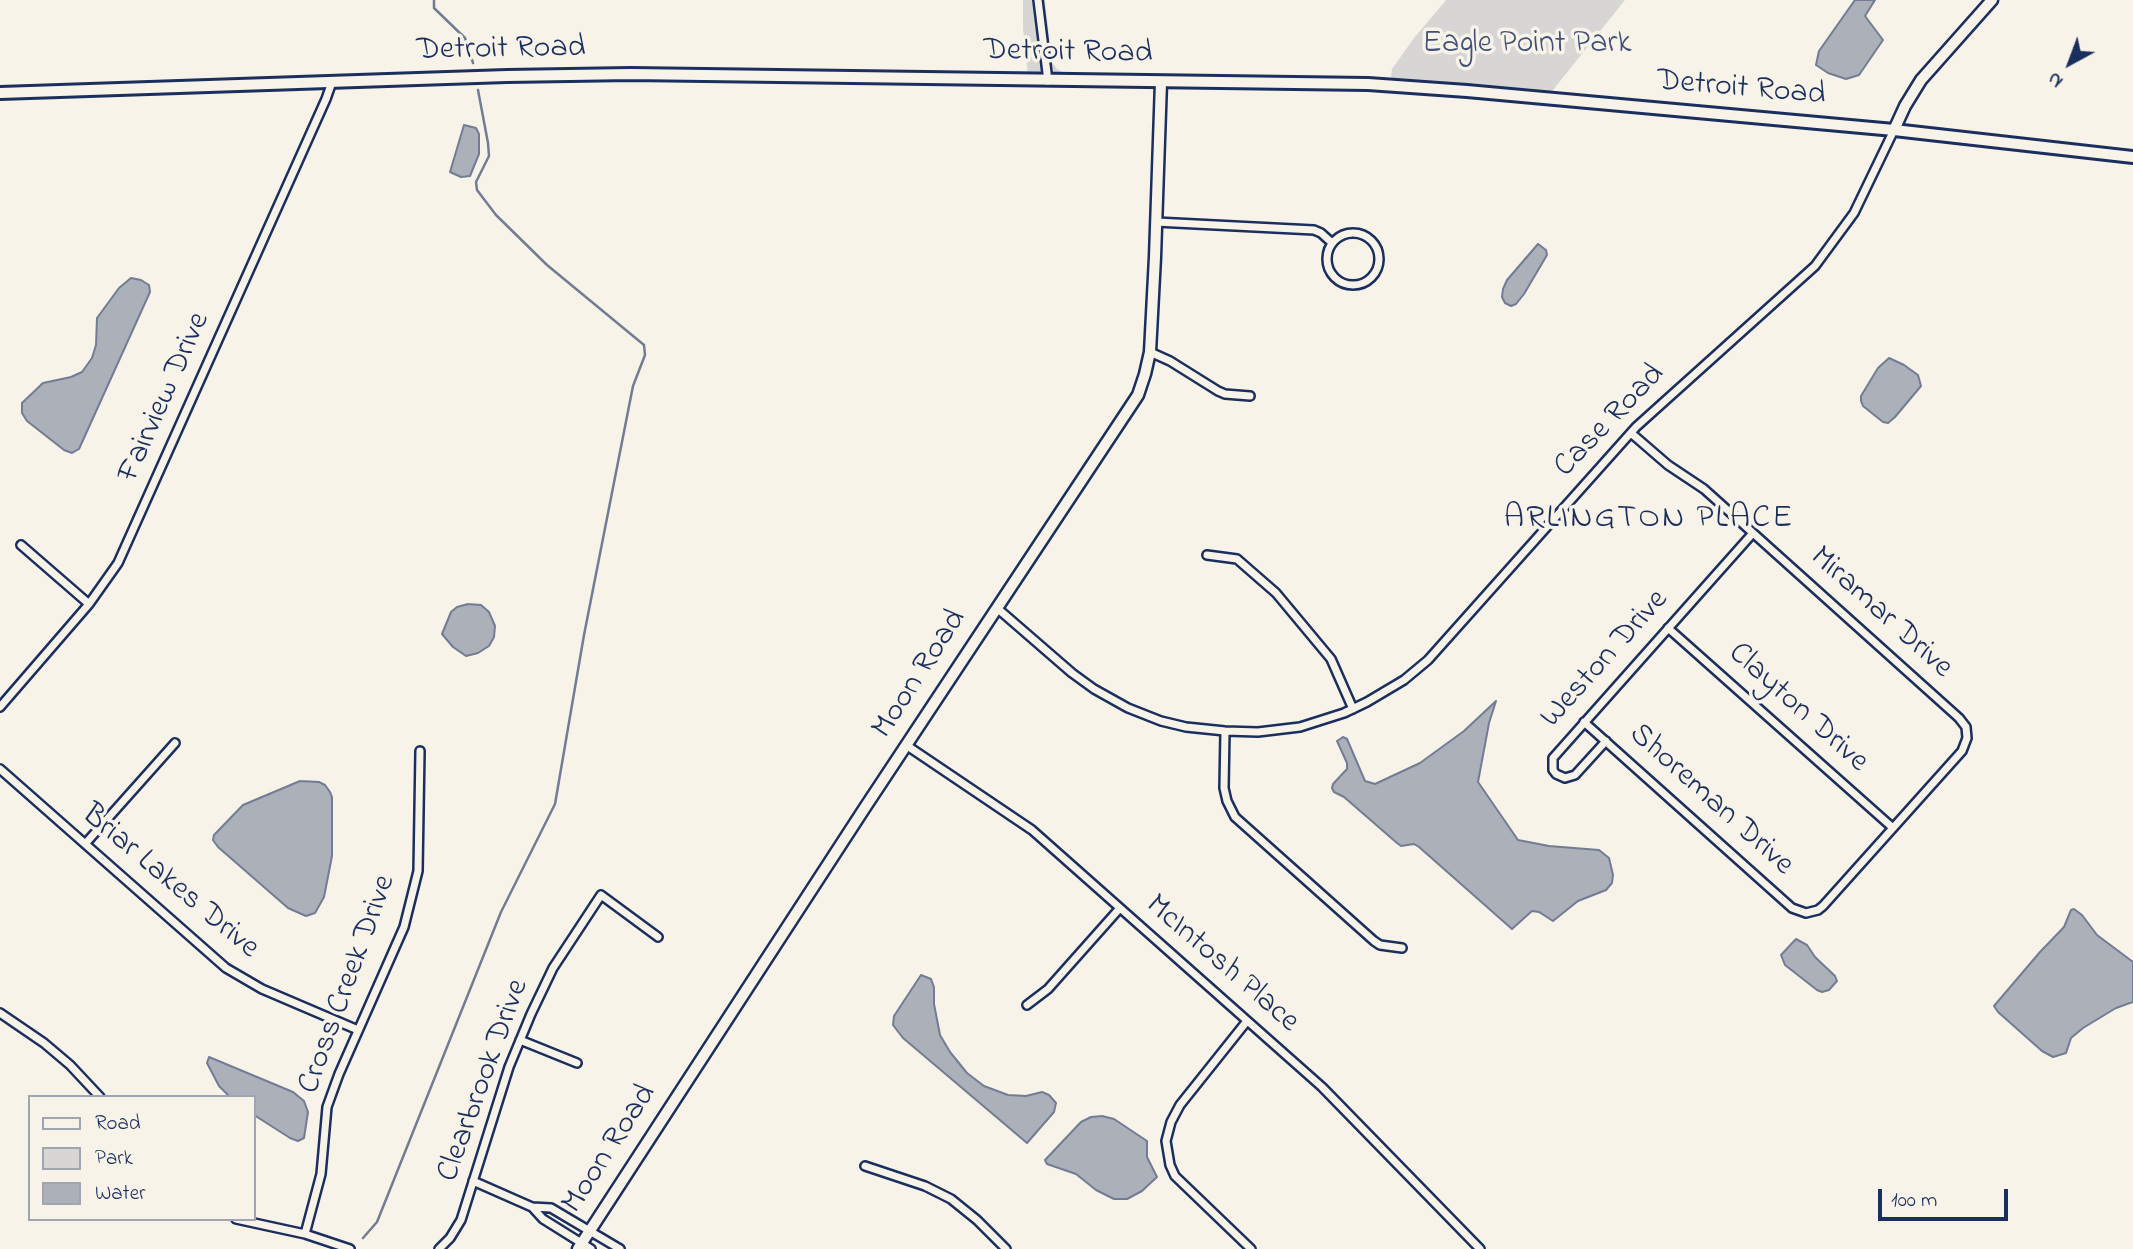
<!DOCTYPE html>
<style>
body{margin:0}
#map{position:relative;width:2133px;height:1249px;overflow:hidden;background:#f7f3e8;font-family:"Indie Flower",sans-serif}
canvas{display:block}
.legend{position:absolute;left:28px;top:1095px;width:228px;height:126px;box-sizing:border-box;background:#f7f3e8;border:2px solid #9fa5b1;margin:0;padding:9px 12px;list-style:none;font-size:21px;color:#1b2f5e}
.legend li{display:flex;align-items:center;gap:14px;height:35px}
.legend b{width:35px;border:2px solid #9fa5b1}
.north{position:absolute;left:2035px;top:28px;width:70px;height:70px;-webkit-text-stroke:5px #f7f3e8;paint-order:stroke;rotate:221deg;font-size:19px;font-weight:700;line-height:28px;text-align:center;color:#1b2f5e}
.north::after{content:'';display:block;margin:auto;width:24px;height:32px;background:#1b2f5e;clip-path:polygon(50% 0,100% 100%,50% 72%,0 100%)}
.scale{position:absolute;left:1878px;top:1189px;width:130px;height:32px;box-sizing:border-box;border:4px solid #1b2f5e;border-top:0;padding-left:9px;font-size:21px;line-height:24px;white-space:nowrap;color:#1b2f5e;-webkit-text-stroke:5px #f7f3e8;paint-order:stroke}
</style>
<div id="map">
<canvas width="2133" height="1249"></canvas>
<ul class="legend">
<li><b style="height:9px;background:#f7f3e8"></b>Road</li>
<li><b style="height:19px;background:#d7d6d4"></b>Park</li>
<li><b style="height:19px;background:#acb0b9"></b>Water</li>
</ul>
<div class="north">N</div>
<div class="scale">100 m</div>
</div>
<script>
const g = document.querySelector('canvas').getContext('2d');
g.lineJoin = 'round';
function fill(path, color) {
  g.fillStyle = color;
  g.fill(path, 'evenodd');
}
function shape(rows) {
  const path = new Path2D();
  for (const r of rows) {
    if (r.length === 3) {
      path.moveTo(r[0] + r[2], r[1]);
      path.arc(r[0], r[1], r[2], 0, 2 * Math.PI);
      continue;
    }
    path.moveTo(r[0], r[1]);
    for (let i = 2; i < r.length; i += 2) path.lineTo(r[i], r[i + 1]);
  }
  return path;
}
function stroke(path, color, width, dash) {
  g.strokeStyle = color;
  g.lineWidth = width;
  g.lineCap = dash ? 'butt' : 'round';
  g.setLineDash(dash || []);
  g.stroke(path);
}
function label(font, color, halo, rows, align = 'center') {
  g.font = font + ' "Indie Flower",sans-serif';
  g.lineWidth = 7;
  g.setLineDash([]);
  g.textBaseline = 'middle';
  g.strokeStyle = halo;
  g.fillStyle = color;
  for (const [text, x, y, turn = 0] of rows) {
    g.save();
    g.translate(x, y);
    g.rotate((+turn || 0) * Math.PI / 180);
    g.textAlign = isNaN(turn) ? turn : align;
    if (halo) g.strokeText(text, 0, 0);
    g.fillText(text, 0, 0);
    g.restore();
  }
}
fill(shape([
 [1023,0,1045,0,1052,62,1057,69,1068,75,1028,76,1023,29],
 [1446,0,1625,0,1549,95,1394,82,1391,77,1392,69,1414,38]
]), '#d7d6d4');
const water = shape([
 [1855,0,1875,0,1865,16,1883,40,1859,75,1846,79,1828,73,1816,65,1819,51,1855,0],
 [464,125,476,128,479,134,479,154,470,176,461,177,450,172,464,125],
 [1538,244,1546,250,1547,255,1524,294,1516,304,1511,306,1505,303,1502,297,1503,289,1507,280,1538,244],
 [131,278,141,280,149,285,150,292,79,449,72,453,64,450,27,421,22,413,22,403,43,383,71,377,82,372,92,358,96,345,97,318,119,288,131,278],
 [1889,358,1904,365,1918,375,1921,386,1895,417,1888,423,1883,422,1863,406,1861,401,1861,396,1878,368,1889,358],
 [468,604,481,605,489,612,495,626,494,637,489,646,478,653,466,656,453,647,442,634,451,612,457,607,468,604],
 [1496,701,1489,723,1478,782,1518,840,1549,846,1599,850,1609,858,1613,875,1612,883,1606,890,1578,901,1553,921,1539,912,1532,911,1512,929,1419,847,1414,844,1401,846,1397,843,1344,797,1334,792,1332,788,1333,784,1347,769,1347,763,1337,741,1343,737,1347,739,1365,781,1375,784,1420,763,1464,731,1496,701],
 [300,781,319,782,325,785,330,792,332,797,332,856,324,897,315,913,306,916,288,908,218,847,213,840,214,835,243,805,300,781],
 [2074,909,2082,915,2097,935,2133,962,2133,1002,2116,1008,2083,1028,2071,1038,2066,1053,2053,1057,2042,1051,1998,1012,1994,1006,2040,952,2064,927,2071,910,2074,909],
 [1796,939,1807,945,1815,957,1835,976,1837,981,1829,990,1822,992,1817,990,1785,965,1781,955,1796,939],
 [921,975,931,979,934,987,934,1004,940,1035,950,1052,967,1073,984,1086,1008,1095,1026,1096,1042,1092,1049,1095,1056,1103,1054,1112,1027,1143,903,1038,893,1025,894,1016,921,975],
 [209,1057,293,1092,304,1101,308,1112,304,1138,298,1141,290,1138,254,1115,254,1097,230,1097,219,1086,207,1063,209,1057],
 [1102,1116,1114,1119,1147,1141,1147,1157,1157,1177,1142,1191,1127,1199,1114,1199,1096,1190,1076,1174,1047,1164,1045,1160,1081,1122,1091,1117,1102,1116]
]);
fill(water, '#acb0b9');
stroke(water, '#727c95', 2);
stroke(shape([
 [434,0,434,8,465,38,473,63],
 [363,1238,377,1222,501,912,555,804,584,635,633,386,645,355,644,345,547,265,496,215,477,190,476,182,489,156,488,143,478,90]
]), '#727c95', 2.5);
const street = shape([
 [1038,0,1048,81],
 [1156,222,1314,230,1321,233,1331,242],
 [1353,259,26],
 [1150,352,1170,361,1218,391,1225,394,1250,396],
 [21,545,89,604],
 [1207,555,1237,559,1276,593,1331,659,1353,709],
 [997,608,1072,673,1094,689,1128,708,1161,721,1186,727,1225,731,1258,732,1300,727,1344,713,1367,702,1404,680,1428,660,1636,427,1815,266,1854,213,1894,130],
 [1668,628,1893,828],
 [0,707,89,604,118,563,326,99,332,82],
 [1584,722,1792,908,1806,913,1818,910,1823,906,1962,751,1967,738,1966,727,1959,718,1704,489,1668,465,1631,433],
 [1225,731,1224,788,1227,801,1235,817,1374,941,1380,945,1402,948],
 [1606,741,1575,775,1565,778,1556,774,1553,770,1553,758,1753,533],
 [906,745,1032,830,1322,1087,1480,1249],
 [0,769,226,968,262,989,358,1030],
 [85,844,175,743],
 [1027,1005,1048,989,1120,908],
 [0,1013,44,1043,70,1065,100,1097],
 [1247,1021,1180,1105,1171,1122,1166,1141,1170,1165,1175,1176,1251,1249],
 [520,1040,577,1063],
 [865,1166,925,1186,951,1199,977,1220,1006,1249],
 [473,1181,532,1207,551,1208,620,1249],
 [532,1207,543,1219,591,1249],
 [236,1219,305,1234,350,1249],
 [305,1234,321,1174,327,1107,339,1074,404,927,418,871,420,751],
 [439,1249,450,1238,461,1220,509,1067,531,1014,553,968,601,895,658,937]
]);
const secondary = shape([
 [1894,130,1905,106,1921,80,1992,0],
 [578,1249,864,809,1138,395,1145,374,1150,352,1155,257,1161,82]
]);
const primary = shape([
 [0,93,507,76,631,74,1368,84,1467,91,1894,130,2133,157]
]);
stroke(street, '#1b2f5e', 12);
stroke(secondary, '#1b2f5e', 15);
stroke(primary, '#1b2f5e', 16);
stroke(street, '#f7f3e8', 7);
stroke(secondary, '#f7f3e8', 10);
stroke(primary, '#f7f3e8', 10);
label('32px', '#415076', '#f7f3e8', [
 ["Eagle Point Park",1527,46]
]);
label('32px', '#1b2f5e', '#f7f3e8', [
 ["Detroit Road",501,51,-1],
 ["Detroit Road",1068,54,1],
 ["Detroit Road",1741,90,5],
 ["Fairview Drive",166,398,-66],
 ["Case Road",1611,422,-46],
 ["Miramar Drive",1880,614,42],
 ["Weston Drive",1606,660,-48],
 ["Moon Road",921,675,-57],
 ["Clayton Drive",1797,709,42],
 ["Shoreman Drive",1710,801,42],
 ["Briar Lakes Drive",169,883,40],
 ["McIntosh Place",1221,965,41],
 ["Cross Creek Drive",349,985,-70],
 ["Clearbrook Drive",485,1081,-70],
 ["Moon Road",611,1150,-57]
]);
g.letterSpacing = '2px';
label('33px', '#1b2f5e', '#f7f3e8', [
 ["ARLINGTON PLACE",1649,521]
]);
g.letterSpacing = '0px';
</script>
